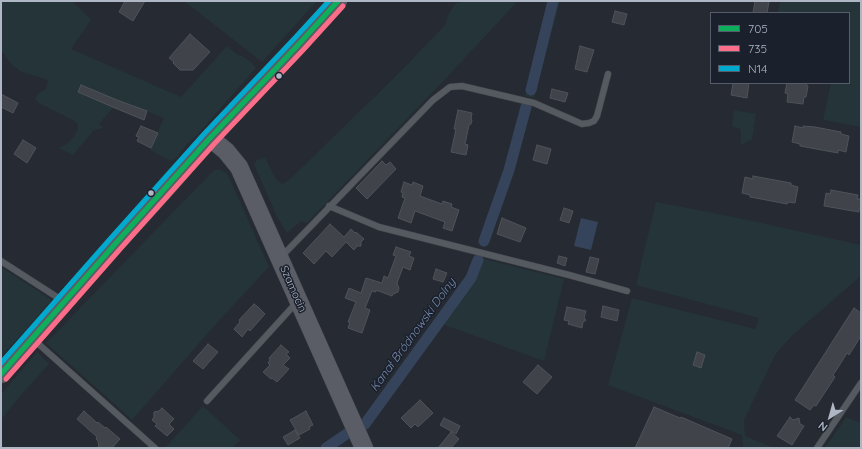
<!DOCTYPE html>
<meta charset="utf-8">
<style>
body{margin:0}
#map{position:relative;width:862px;height:449px;overflow:hidden;background:#262a32;font-family:Quicksand,sans-serif}
canvas{display:block}
.frame{position:absolute;inset:0;border:2px solid #afb6c4;pointer-events:none}
.legend{position:absolute;left:710px;top:12px;width:140px;height:72px;box-sizing:border-box;background:#1a202c;border:1px solid #565c69;margin:0;padding:5px 7px;list-style:none;font-size:12px;color:#afb6c4}
.legend li{display:flex;align-items:center;gap:8px;height:20px}
.legend b{width:20px;border:1px solid #565c69}
.north{position:absolute;left:810px;top:397px;width:40px;height:40px;-webkit-text-stroke:3px #1a202c;paint-order:stroke;rotate:217deg;font-size:11px;font-weight:700;line-height:16px;text-align:center;color:#afb6c4}
.north::after{content:'';display:block;margin:auto;width:14px;height:18px;background:#afb6c4;clip-path:polygon(50% 0,100% 100%,50% 72%,0 100%)}
</style>
<div id="map">
<canvas width="862" height="449"></canvas>
<div class="frame"></div>
<ul class="legend">
<li><b style="height:5px;background:#0daf5c"></b>705</li>
<li><b style="height:5px;background:#fb6d88"></b>735</li>
<li><b style="height:5px;background:#00a9ce"></b>N14</li>
</ul>
<div class="north">N</div>
</div>
<script>
const g = document.querySelector('canvas').getContext('2d');
g.lineJoin = 'round';
function fill(path, color) {
  g.fillStyle = color;
  g.fill(path, 'evenodd');
}
function shape(rows) {
  const path = new Path2D();
  for (const r of rows) {
    path.moveTo(r[0], r[1]);
    for (let i = 2; i < r.length; i += 2) path.lineTo(r[i], r[i + 1]);
  }
  return path;
}
function stroke(path, color, width, dash) {
  g.strokeStyle = color;
  g.lineWidth = width;
  g.lineCap = dash ? 'butt' : 'round';
  g.setLineDash(dash || []);
  g.stroke(path);
}
function label(font, color, halo, rows, align = 'center') {
  g.font = font + ' Quicksand,sans-serif';
  g.lineWidth = 3;
  g.setLineDash([]);
  g.textBaseline = 'middle';
  g.strokeStyle = halo;
  g.fillStyle = color;
  for (const [text, x, y, turn = 0] of rows) {
    g.save();
    g.translate(x, y);
    g.rotate((+turn || 0) * Math.PI / 180);
    g.textAlign = isNaN(turn) ? turn : align;
    if (halo) g.strokeText(text, 0, 0);
    g.fillText(text, 0, 0);
    g.restore();
  }
}
fill(shape([
 [1,1,72,1,91,20,71,49,181,97,227,46,238,55,244,57,251,62,256,68,198,134,186,145,178,156,171,161,150,150,164,118,117,100,114,108,111,110,99,124,103,128,94,130,73,155,59,148,68,143,74,137,78,129,78,124,73,120,39,103,35,99,39,93,46,89,48,80,20,71,11,64,1,50],
 [184,1,317,1,262,62],
 [468,1,518,1,447,77,307,223,301,221,287,233,277,217,254,164,257,160,265,157,275,178,282,184,289,180,397,75,445,25,449,13,456,3],
 [550,1,560,1,534,98,525,96],
 [780,1,861,1,861,127,823,120,831,83,849,83,849,13,778,13],
 [523,104,530,105,511,171,486,247,480,246,506,169],
 [734,110,756,114,752,139,741,145,741,130,738,128,732,127],
 [214,170,221,170,228,175,269,267,215,325,132,420,100,391,46,343],
 [656,202,729,216,861,245,861,276,795,333,776,353,744,420,745,436,774,448,743,448,742,435,608,385,632,298,755,329,759,318,636,285],
 [476,257,564,279,544,361,442,324,374,416,361,431,360,425,469,277],
 [1,267,52,300,1,357],
 [37,352,49,364,21,395,1,420,1,394],
 [203,406,240,440,232,448,165,448],
 [846,417,861,423,861,448,825,448],
 [348,429,351,434,330,448,320,448]
]), '#243438');
fill(shape([
 [581,218,598,222,591,250,574,246]
]), '#35435b');
stroke(shape([
 [531,90,553,1],
 [484,241,509,170,526,107],
 [365,424,471,278,478,260],
 [326,448,348,433]
]), '#35435b', 11);
const building = shape([
 [125,1,145,1,133,21,119,12,125,1],
 [755,1,763,1,769,2,767,13,753,13,755,1],
 [615,11,627,14,624,25,612,22,615,11],
 [190,34,210,52,193,70,180,70,173,63,174,62,169,58,190,34],
 [580,46,594,50,587,72,575,69,580,46],
 [733,83,749,83,747,98,731,95,733,83],
 [787,83,807,83,806,85,808,86,806,97,804,97,803,104,787,102,788,94,785,93,787,83],
 [81,85,117,100,147,111,144,120,115,108,78,92,81,85],
 [552,89,568,93,565,102,550,98,552,89],
 [1,94,18,103,13,113,1,107,1,94],
 [458,110,472,113,471,119,472,120,471,124,469,125,465,144,468,145,466,155,451,152,456,129,454,129,458,110],
 [141,126,158,133,151,148,137,141,139,137,136,136,141,126],
 [795,126,803,128,803,126,815,127,841,132,841,134,849,136,846,152,838,150,838,153,800,146,800,144,792,142,795,126],
 [23,140,36,148,27,163,14,154,23,140],
 [537,145,551,149,547,164,533,160,537,145],
 [382,161,386,165,390,162,396,169,367,199,356,188,382,161],
 [753,176,791,183,791,185,798,187,795,203,788,202,787,204,761,199,750,197,750,195,742,193,745,177,753,179,753,176],
 [404,182,412,185,413,182,423,186,420,196,442,204,443,201,452,204,451,207,459,210,452,231,443,228,445,222,415,211,411,223,398,218,405,198,402,197,403,193,401,192,404,182],
 [831,190,858,195,857,199,861,199,861,209,859,209,859,212,824,206,826,193,830,194,831,190],
 [564,208,573,211,569,223,560,220,564,208],
 [502,218,526,228,520,242,497,234,502,218],
 [330,224,344,237,351,229,355,233,356,232,364,239,361,242,361,246,357,246,354,250,346,242,332,257,326,251,314,264,303,253,330,224],
 [396,247,411,252,409,256,414,258,410,270,403,267,397,283,399,288,398,292,393,294,392,296,376,290,376,292,372,291,365,308,370,310,362,333,348,328,350,322,348,322,356,302,345,298,349,288,361,293,366,278,382,283,384,276,388,278,396,256,393,255,396,247],
 [559,256,567,258,565,266,557,263,559,256],
 [590,257,599,259,595,274,586,272,590,257],
 [436,269,447,273,443,282,433,279,436,269],
 [254,304,258,307,265,314,250,331,248,329,242,337,234,329,240,322,239,320,254,304],
 [603,306,619,310,617,321,601,317,603,306],
 [567,307,586,311,584,318,586,320,583,322,582,328,568,324,569,321,564,320,567,307],
 [854,308,861,313,861,336,849,355,847,353,839,366,833,375,835,377,816,406,814,405,810,410,795,400,854,308],
 [208,344,218,352,203,369,193,361,208,344],
 [281,345,289,352,286,354,290,358,283,365,289,369,277,382,272,378,271,379,263,372,270,365,268,363,270,360,269,358,281,345],
 [697,352,705,355,701,368,693,365,697,352],
 [538,365,552,377,537,394,523,382,538,365],
 [420,400,433,413,418,427,415,424,411,428,401,418,420,400],
 [654,407,680,418,681,417,732,439,728,448,635,448,654,407],
 [162,408,174,419,169,424,174,429,167,436,155,426,157,424,152,420,154,417,154,412,159,411,162,408],
 [84,411,97,423,98,422,105,428,106,427,120,439,112,448,99,448,98,441,96,439,97,437,77,419,84,411],
 [306,411,313,425,309,427,310,429,299,435,290,420,306,411],
 [790,417,793,420,799,418,800,424,804,426,792,445,777,436,790,417],
 [444,418,460,426,456,434,440,425,444,418],
 [295,430,300,438,288,445,283,437,295,430],
 [451,432,459,439,451,448,438,448,451,432]
]);
fill(building, '#40444a');
stroke(building, '#4e525a', 1);
const lane = shape([
 [329,206,379,227,569,275,627,291],
 [282,256,433,100,450,87,462,86,534,103,582,124,589,123,594,121,597,116,608,74],
 [1,261,63,301],
 [34,340,155,448],
 [207,401,297,302],
 [817,448,861,383]
]);
const secondary = shape([
 [210,138,226,151,239,167,364,448],
 [1,374,116,243,159,196,210,138,299,44,338,1]
]);
stroke(lane, '#42454b', 7);
stroke(secondary, '#42454b', 19);
stroke(lane, '#555960', 6);
stroke(secondary, '#5a5d65', 18);
stroke(shape([
 [1,374,116,243,210,138,299,44,338,1]
]), '#0daf5c', 5);
stroke(shape([
 [6,379,121,248,215,143,304,49,343,6]
]), '#fb6d88', 5);
stroke(shape([
 [1,363,111,238,205,133,294,39,329,1]
]), '#00a9ce', 5);
for (const [x, y, r, color] of [
 [279,76,3.5,"#afb6c4"],
 [151,193,3.5,"#afb6c4"]
]) {
  const dot = new Path2D();
  dot.arc(x, y, r, 0, 2 * Math.PI);
  g.fillStyle = color;
  g.fill(dot);
  stroke(dot, '#1a202c', 1.5);
}
label('11px', '#afb6c4', '#1a202c', [
 ["Szamocin",293,289,66]
]);
label('italic 12px', '#778bab', '#1a202c', [
 ["Kanał Bródnowski Dolny",413,335,-54]
]);
</script>
